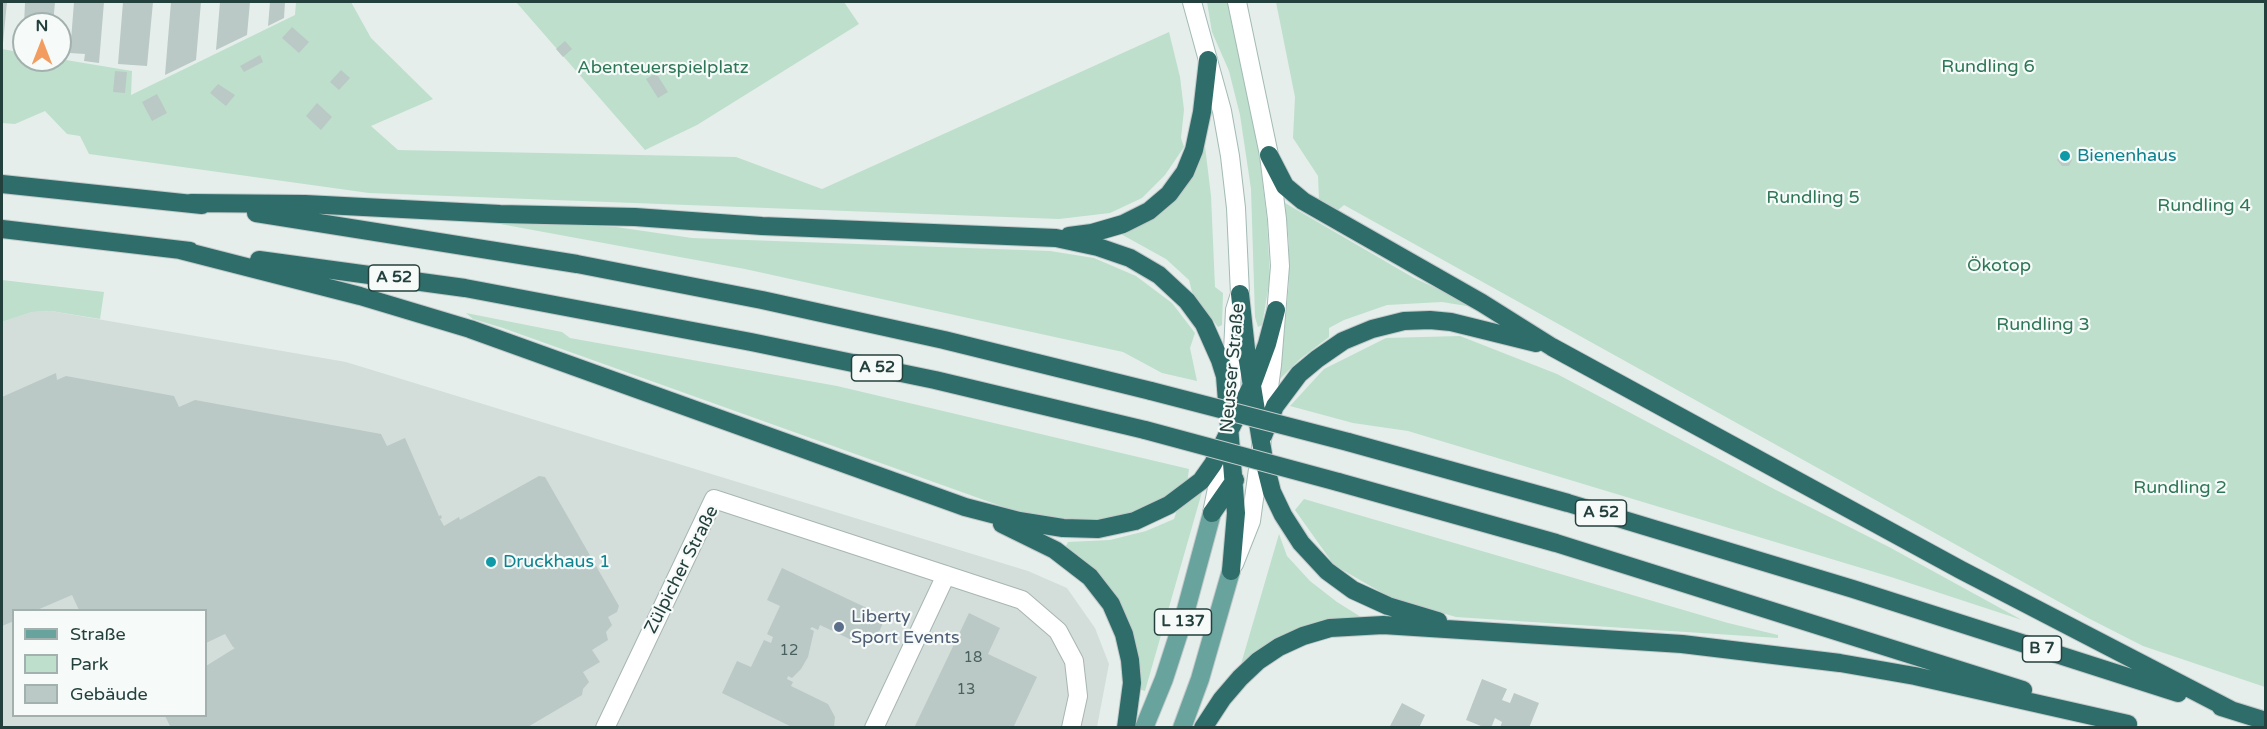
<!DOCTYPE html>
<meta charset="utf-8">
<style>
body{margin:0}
#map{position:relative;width:2267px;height:729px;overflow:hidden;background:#e5eeeb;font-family:"Varela Round",sans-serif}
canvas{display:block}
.frame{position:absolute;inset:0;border:3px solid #24403d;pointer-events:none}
.legend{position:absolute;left:12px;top:609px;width:195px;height:108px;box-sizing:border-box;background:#f6faf9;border:2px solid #a2b0ae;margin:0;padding:8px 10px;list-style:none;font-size:18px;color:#24403d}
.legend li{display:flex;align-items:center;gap:12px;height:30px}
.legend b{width:30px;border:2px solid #a2b0ae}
.north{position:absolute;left:12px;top:12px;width:60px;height:60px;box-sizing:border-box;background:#f6faf9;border:2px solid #a2b0ae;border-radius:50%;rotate:0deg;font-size:16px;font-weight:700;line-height:24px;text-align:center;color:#24403d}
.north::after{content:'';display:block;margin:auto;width:21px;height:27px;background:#f29c5f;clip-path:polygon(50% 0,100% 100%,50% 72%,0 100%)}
</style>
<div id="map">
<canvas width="2267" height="729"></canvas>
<div class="frame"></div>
<ul class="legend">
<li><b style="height:8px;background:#69a39e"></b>Straße</li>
<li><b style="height:16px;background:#bedfcc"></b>Park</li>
<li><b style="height:16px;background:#bac9c5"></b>Gebäude</li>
</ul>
<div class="north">N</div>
</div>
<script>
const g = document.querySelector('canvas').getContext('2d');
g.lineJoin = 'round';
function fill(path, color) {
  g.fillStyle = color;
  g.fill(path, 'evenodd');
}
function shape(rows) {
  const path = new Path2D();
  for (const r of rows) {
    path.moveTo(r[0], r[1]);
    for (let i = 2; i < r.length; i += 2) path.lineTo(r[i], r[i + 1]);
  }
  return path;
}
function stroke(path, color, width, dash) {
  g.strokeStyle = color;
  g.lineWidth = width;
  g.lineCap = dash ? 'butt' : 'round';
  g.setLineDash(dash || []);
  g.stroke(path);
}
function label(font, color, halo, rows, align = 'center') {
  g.font = font + ' "Varela Round",sans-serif';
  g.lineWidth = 4.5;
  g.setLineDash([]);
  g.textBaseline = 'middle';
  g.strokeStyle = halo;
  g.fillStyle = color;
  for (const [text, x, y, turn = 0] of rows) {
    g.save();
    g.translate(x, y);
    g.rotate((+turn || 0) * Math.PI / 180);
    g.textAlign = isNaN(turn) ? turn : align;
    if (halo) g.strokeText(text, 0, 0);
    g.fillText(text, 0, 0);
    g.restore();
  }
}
fill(shape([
 [51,311,346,362,1028,571,1067,588,1095,628,1109,664,1097,727,2,727,2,322,32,312],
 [14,610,206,610,206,716,14,716]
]), '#d3dedb');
fill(shape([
 [296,2,351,2,371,38,433,99,371,126,398,150,736,157,822,189,1169,32,1180,77,1184,110,1181,138,1184,147,1165,175,1142,198,1110,213,1059,219,369,193,89,154,80,136,67,134,45,111,15,124,2,123,2,49,24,53,24,60,60,59,132,71,131,95,295,15],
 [516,2,844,2,859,24,697,125,645,150],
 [1207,2,1228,2,1235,24,1256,126,1267,220,1270,278,1262,325,1258,327,1255,317,1251,189,1240,115,1229,71,1212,32],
 [1276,2,2265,2,2265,687,2143,646,2088,618,1344,205,1338,210,1319,199,1318,176,1293,138,1295,97],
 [1205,146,1211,196,1215,287,1223,293,1222,325,1218,327,1192,292,1189,280,1166,259,1119,233,1145,223,1176,197,1198,166],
 [1285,203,1414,278,1479,308,1442,302,1387,305,1344,320,1329,328,1329,337,1300,359,1280,379,1289,282,1289,244],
 [473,219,616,227,692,238,1050,251,1094,258,1136,276,1172,303,1195,333,1190,348,1197,381,1162,373,1123,352,745,269],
 [2,280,104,292,100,319,51,311,32,312,2,322],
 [466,313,562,332,570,338,837,386,1189,469,1187,484,1154,504,1132,513,1102,519,1053,519,1012,510,503,328,473,319],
 [1460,336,1557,374,1774,489,1889,547,2022,620,1891,577,1408,431,1353,423,1290,406,1324,369,1386,338],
 [1202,492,1145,691,1138,689,1138,665,1134,637,1119,601,1065,548,1068,542,1110,540,1146,531,1174,519,1177,510],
 [1304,499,1728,623,1778,635,1778,638,1456,617,1391,598,1334,565,1295,510],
 [1279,534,1287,556,1310,581,1337,602,1361,617,1336,620,1271,643,1241,664]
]), '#bedfcc');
fill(shape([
 [2,2,7,2,3,43,2,43],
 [74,2,104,2,99,63,84,61,85,54,70,53],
 [123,2,153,2,147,66,118,64],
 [171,2,201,2,196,60,165,75],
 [220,2,250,2,247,35,216,50],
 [270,2,285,2,284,18,268,26],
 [25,3,55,2,53,24,24,24],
 [292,27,309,42,299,53,282,38],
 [565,41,572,49,563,57,556,49],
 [260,55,263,62,244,72,240,66],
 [341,70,350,78,339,90,330,82],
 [115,71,127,72,125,93,113,92],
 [656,73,668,92,658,98,646,79],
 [218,84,235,95,226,106,210,93],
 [157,94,167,113,152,121,142,102],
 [317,103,332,117,321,130,306,116],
 [2061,153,2069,153,2072,160,2069,166,2062,166,2057,160],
 [56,373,57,380,66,376,174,396,179,407,195,400,381,434,387,446,405,438,439,516,441,515,442,518,440,519,444,526,459,517,460,520,539,476,545,477,619,606,617,612,608,617,612,625,606,632,608,640,592,650,600,662,583,672,589,682,583,689,582,695,526,728,171,728,165,716,206,716,206,673,207,672,206,666,235,648,233,647,225,634,206,643,206,610,79,610,72,595,37,610,14,610,14,621,2,626,2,397],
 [782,568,886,617,877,636,865,642,859,641,858,643,820,625,818,630,812,627,810,629,814,631,808,657,801,669,792,678,788,676,787,679,793,682,791,686,828,704,835,717,834,728,794,728,722,693,737,661,751,667,764,640,771,643,773,637,767,634,780,606,767,600],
 [969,613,1000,628,988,654,1037,677,1013,728,914,728],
 [1482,679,1507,689,1502,700,1510,703,1514,693,1539,703,1529,728,1500,728,1502,722,1495,718,1491,728,1486,728,1466,720],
 [1402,703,1425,715,1419,728,1389,728]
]), '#bac9c5');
const street = shape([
 [605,728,714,499,1022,600,1058,631,1074,661,1078,696,1071,728],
 [874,728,946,575]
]);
const secondary = shape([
 [1192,2,1222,111,1230,156,1236,208,1240,294,1235,310,1231,393],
 [1212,513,1226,444],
 [1234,564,1251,521,1272,365,1280,266,1277,219,1269,155,1237,2]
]);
const primary = shape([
 [1144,728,1164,679,1184,617,1212,513],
 [1182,728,1200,679,1231,571]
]);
const highway = shape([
 [1269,155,1285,186,1303,201,1482,303,1552,347,1961,570,2231,710],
 [2,184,202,205],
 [191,203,305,204,500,214,635,217,762,226,1056,238,1098,247,1130,258,1159,275,1187,301,1204,324,1220,360,1225,376,1236,513,1231,571],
 [256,213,577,264,762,300,944,340,1151,391],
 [2,229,190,251],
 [1069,236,1092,233,1123,224,1149,211,1169,194,1185,172,1194,150,1202,112,1208,60],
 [180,250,360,296,470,329,965,507,1019,521,1063,528,1098,529,1135,521,1169,505,1201,481,1213,464,1252,385,1267,344,1276,310],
 [259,260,465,288,751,342,935,380,1145,430],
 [1240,294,1246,349,1264,460,1272,492,1283,515,1301,543,1327,571,1353,590,1388,606,1438,621],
 [1263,436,1275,406,1299,374,1317,359,1343,341,1372,329,1404,321,1430,320,1451,322,1536,343],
 [1348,442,1568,503,1853,589,2178,693],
 [1338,482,1556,543,2023,690],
 [1212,513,1235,480],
 [1002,524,1055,550,1090,577,1111,604,1124,634,1130,660,1132,683,1126,728],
 [2221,707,2266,721],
 [1203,728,1222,699,1240,678,1258,661,1279,647,1303,636,1330,628,1383,625,1682,644,1840,663,1915,676,2128,724]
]);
stroke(street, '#a7b6b3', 20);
stroke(secondary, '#a3bab5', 20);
stroke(primary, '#c2cac9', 20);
stroke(highway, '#c2cac9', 20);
stroke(street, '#fff', 18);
stroke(secondary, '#fff', 18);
stroke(primary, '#69a39e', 18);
stroke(highway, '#2f6d6a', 18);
const highwayBridge = shape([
 [1151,391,1348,442],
 [1145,430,1338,482]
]);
stroke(highwayBridge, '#c2cac9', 20, []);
stroke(highwayBridge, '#2f6d6a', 18);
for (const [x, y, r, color] of [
 [2065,156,6,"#0f9aa8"],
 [491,562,6,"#0f9aa8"],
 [839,627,6,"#5c6f8a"]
]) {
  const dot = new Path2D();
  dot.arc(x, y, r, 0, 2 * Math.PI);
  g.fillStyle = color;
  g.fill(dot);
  stroke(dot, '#f6faf9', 2);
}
label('15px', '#4a625f', null, [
 ["12",789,651],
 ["18",973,658],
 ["13",966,690]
]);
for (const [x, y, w] of [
 [394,278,51],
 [877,368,51],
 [1601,513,51],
 [1183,622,57],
 [2042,649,39]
]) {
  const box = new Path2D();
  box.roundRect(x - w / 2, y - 13, w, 26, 4.5);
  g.fillStyle = '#f6faf9';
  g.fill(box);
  stroke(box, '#24403d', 1.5);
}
label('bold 16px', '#24403d', null, [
 ["A 52",394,278],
 ["A 52",877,368],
 ["A 52",1601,513],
 ["L 137",1183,622],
 ["B 7",2042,649]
]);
label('18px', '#2d7756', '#f6faf9', [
 ["Rundling 6",1988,67],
 ["Abenteuerspielplatz",663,68],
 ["Rundling 5",1813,198],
 ["Rundling 4",2204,206],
 ["Ökotop",1999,266],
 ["Rundling 3",2043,325],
 ["Rundling 2",2180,488]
]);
label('18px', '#0d838f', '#f6faf9', [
 ["Bienenhaus",2077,156],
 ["Druckhaus 1",503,562]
], 'left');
label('18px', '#24403d', '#f6faf9', [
 ["Neusser Straße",1233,368,-85],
 ["Zülpicher Straße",682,570,-63]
]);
label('18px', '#4e5e75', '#f6faf9', [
 ["Liberty",851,617],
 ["Sport Events",851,638]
], 'left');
</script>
